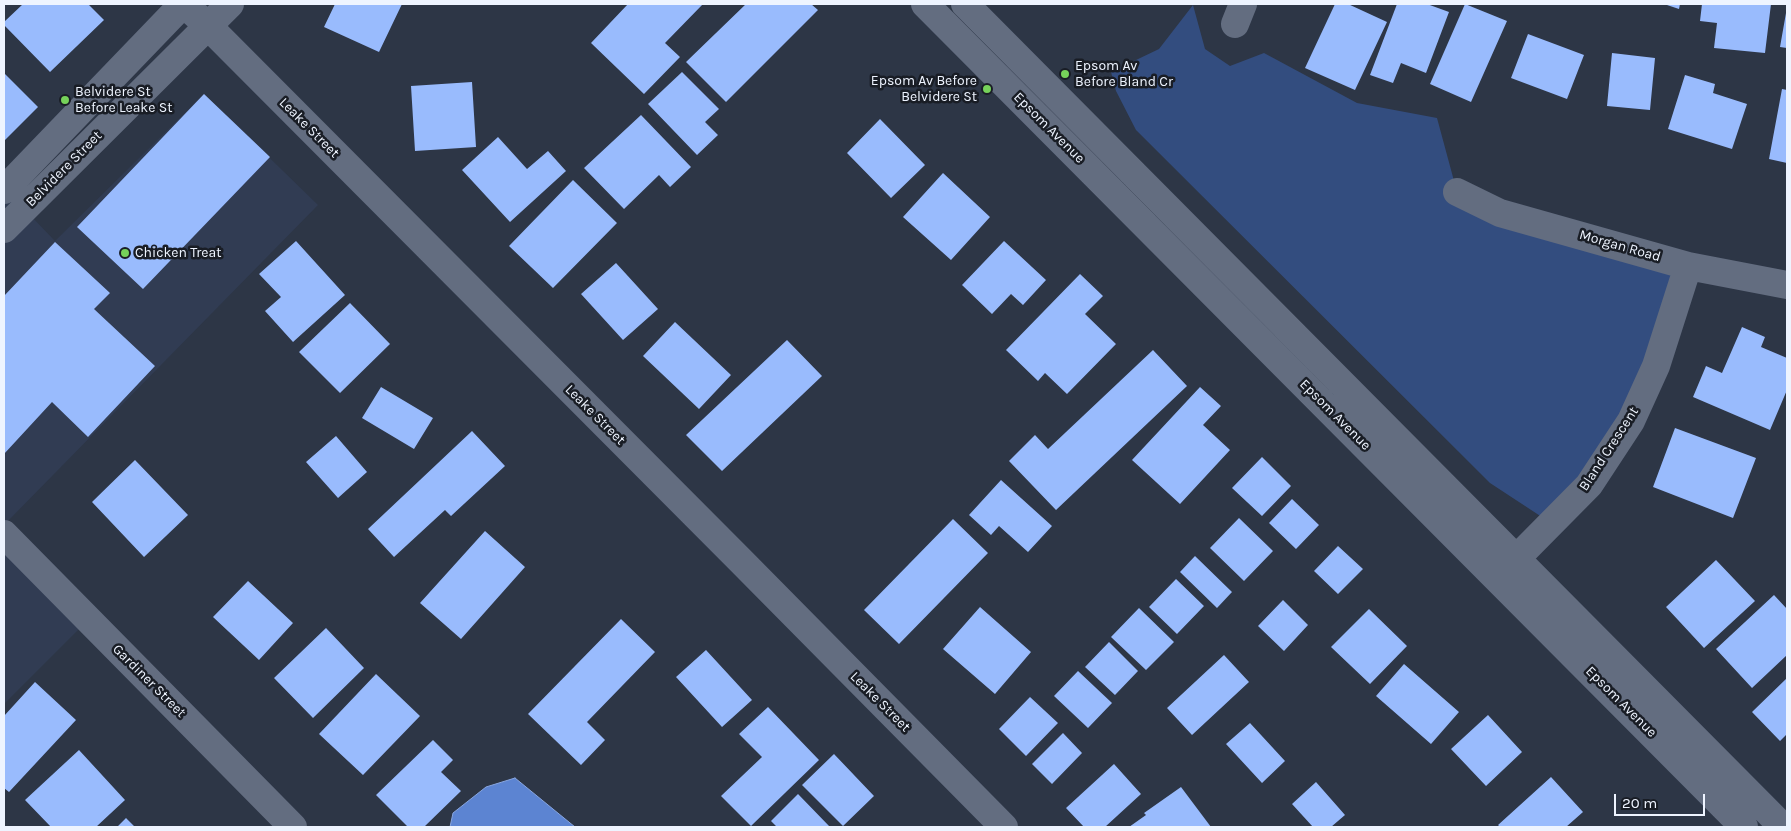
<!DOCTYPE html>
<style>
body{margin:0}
#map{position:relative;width:1791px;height:831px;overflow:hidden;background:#2d3646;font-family:Karla,sans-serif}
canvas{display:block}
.frame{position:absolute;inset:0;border:5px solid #eef4ff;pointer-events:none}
.scale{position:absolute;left:1614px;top:794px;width:91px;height:22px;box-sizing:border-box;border:2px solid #eef4ff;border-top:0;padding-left:6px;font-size:15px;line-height:18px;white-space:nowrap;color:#eef4ff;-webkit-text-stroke:4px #191d25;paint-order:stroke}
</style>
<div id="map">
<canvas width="1791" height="831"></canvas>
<div class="frame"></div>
<div class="scale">20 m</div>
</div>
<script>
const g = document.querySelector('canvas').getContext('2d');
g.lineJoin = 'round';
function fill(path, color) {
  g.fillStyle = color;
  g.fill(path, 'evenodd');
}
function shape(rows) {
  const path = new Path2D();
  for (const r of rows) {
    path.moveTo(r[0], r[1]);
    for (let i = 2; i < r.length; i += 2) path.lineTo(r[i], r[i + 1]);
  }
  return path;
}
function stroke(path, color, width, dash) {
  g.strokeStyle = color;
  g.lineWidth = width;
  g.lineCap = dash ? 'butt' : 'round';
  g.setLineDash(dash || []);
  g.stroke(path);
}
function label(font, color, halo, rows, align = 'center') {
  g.font = font + ' Karla,sans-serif';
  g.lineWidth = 5;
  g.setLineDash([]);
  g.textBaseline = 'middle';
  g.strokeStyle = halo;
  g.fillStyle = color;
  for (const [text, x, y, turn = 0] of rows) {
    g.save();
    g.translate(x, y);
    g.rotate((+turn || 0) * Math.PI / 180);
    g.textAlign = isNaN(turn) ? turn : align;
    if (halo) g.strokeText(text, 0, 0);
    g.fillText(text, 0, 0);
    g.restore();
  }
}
fill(shape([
 [204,94,318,205,4,525,4,188,55,241],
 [4,534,88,620,4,704]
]), '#313c53');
fill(shape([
 [1193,5,1205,49,1230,66,1264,53,1357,103,1437,118,1457,192,1688,266,1656,366,1551,523,1490,483,1136,130,1116,91,1111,72,1159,49]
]), '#334d7f');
const water = shape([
 [515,778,575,827,450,827,453,813,486,787,515,778]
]);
fill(water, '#5c84d2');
stroke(water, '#88a6e0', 1);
fill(shape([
 [23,4,88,4,104,20,50,72,4,25,4,22],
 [335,4,402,4,379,52,324,27],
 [628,4,703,4,665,43,680,57,644,94,591,43],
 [746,4,811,4,818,10,726,102,686,62],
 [1335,4,1348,4,1387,22,1355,90,1305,68],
 [1397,4,1427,4,1449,12,1426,73,1401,63,1393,83,1370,75],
 [1465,4,1507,21,1471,102,1430,84],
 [1664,4,1680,4,1679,9],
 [1702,4,1771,4,1765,53,1714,48,1717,23,1700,21],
 [1786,13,1787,13,1787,48,1780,47],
 [1528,34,1584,55,1567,99,1511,78],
 [1612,53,1655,58,1650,110,1607,106],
 [682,72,719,109,705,122,718,135,697,155,648,104],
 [4,73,38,107,4,141],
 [1685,75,1715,84,1713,93,1747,104,1732,149,1668,129],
 [472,82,476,147,415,151,411,86],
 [1782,89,1787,90,1787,163,1769,159],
 [204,94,270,157,143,289,77,227],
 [641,115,691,167,670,187,659,175,624,209,584,168],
 [880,119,925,165,891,198,847,153],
 [498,137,527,169,548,151,566,171,510,222,462,170],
 [943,173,990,217,951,260,903,217],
 [573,180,617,223,553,288,509,246],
 [296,241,345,295,293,342,265,311,281,297,259,274],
 [1004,241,1046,280,1023,305,1011,294,992,314,962,285],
 [55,242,110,293,94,309,155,366,88,437,52,402,4,454,4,296],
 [616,263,658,309,623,340,581,294],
 [1080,274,1103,296,1085,314,1116,344,1067,394,1045,373,1038,381,1006,350],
 [350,303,390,344,340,393,299,352],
 [675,322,731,375,699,409,643,356],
 [1742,327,1765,337,1761,347,1787,358,1787,390,1770,430,1693,397,1706,366,1722,373],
 [787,340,822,376,722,471,686,435],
 [1153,350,1187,386,1056,510,1009,461,1035,435,1048,449],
 [381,387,433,418,414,449,362,418],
 [1200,387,1221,406,1203,425,1230,450,1180,504,1132,460],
 [1675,428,1756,458,1733,518,1653,487],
 [472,431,505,466,451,516,445,510,394,557,368,529],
 [336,436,367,472,338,498,306,462],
 [1262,457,1291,486,1262,516,1232,488],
 [135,460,188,515,144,557,92,502],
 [1001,480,1052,526,1028,552,999,526,991,535,969,515],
 [1292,499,1319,525,1296,549,1269,523],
 [1239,518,1273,551,1244,581,1210,548],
 [953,519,988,553,899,644,864,610],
 [485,531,525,567,461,639,420,603],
 [1338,546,1363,569,1338,594,1314,571],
 [1195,556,1232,592,1217,608,1180,572],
 [1716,560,1755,601,1704,648,1666,607],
 [1176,579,1204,606,1177,634,1149,607],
 [248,581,293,623,259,660,213,617],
 [1774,595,1787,609,1787,655,1752,688,1716,649],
 [1283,600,1308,625,1284,651,1258,626],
 [980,607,1031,652,995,694,943,649],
 [1139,608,1174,642,1146,670,1111,637],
 [1369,609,1407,646,1370,684,1331,647],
 [621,619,655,652,587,722,605,740,581,765,528,714],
 [326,628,364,668,313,718,274,678],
 [1109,642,1138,671,1115,695,1085,667],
 [706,650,752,700,722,727,676,677],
 [1224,655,1249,682,1192,735,1167,708],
 [1404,664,1459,712,1431,744,1376,696],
 [1078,671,1112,703,1088,728,1054,696],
 [376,674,420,716,363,775,319,734],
 [1787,678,1787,734,1780,741,1752,712],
 [35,682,76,720,9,792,4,788,4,716],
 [1030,697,1058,723,1026,756,999,729],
 [768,707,819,760,751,826,721,796,762,757,739,734],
 [1488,715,1522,752,1486,786,1451,749],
 [1250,723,1285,761,1262,783,1226,744],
 [1063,733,1082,753,1052,784,1032,764],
 [433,740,453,760,441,772,461,791,424,827,408,827,376,795],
 [79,750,125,800,96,827,51,827,25,800],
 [834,754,874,796,843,826,802,785],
 [1114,764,1141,794,1105,827,1084,827,1066,808],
 [1551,777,1583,812,1566,827,1500,827,1498,825],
 [1316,782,1345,815,1331,827,1313,827,1292,804],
 [1181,787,1211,827,1129,827,1146,815,1144,813],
 [798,794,830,827,777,827,771,821],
 [126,818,135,827,117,827]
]), '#99bbfd');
stroke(shape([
 [184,4,208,26,741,561,1004,827],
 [925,4,1744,827],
 [965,4,1783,827],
 [1235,24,1243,4],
 [4,190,183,4],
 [1457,192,1500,213,1688,266,1787,285],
 [4,229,230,4],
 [4,534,293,827],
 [1504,571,1589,485,1631,421,1656,366,1688,266]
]), '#636d80', 28);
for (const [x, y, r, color] of [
 [1065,74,5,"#76d25a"],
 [987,89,5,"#76d25a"],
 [65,100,5,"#76d25a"],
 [125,253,5,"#76d25a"]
]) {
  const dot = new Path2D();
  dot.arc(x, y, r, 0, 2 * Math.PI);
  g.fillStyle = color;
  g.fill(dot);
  stroke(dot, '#191d25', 2);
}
label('14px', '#eef4ff', '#191d25', [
 ["Epsom Av",1075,66],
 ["Before Bland Cr",1075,82],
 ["Epsom Av Before",977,81,"right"],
 ["Belvidere St",977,97,"right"],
 ["Belvidere St",75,92],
 ["Before Leake St",75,108],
 ["Chicken Treat",135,253]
], 'left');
label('14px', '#eef4ff', '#191d25', [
 ["Leake Street",309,128,45],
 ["Epsom Avenue",1049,128,45],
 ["Belvidere Street",64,169,-45],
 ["Morgan Road",1620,246,16],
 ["Leake Street",595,415,45],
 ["Epsom Avenue",1335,415,45],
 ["Bland Crescent",1609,449,-57],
 ["Gardiner Street",149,681,45],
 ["Leake Street",880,702,45],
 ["Epsom Avenue",1621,702,45]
]);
</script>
